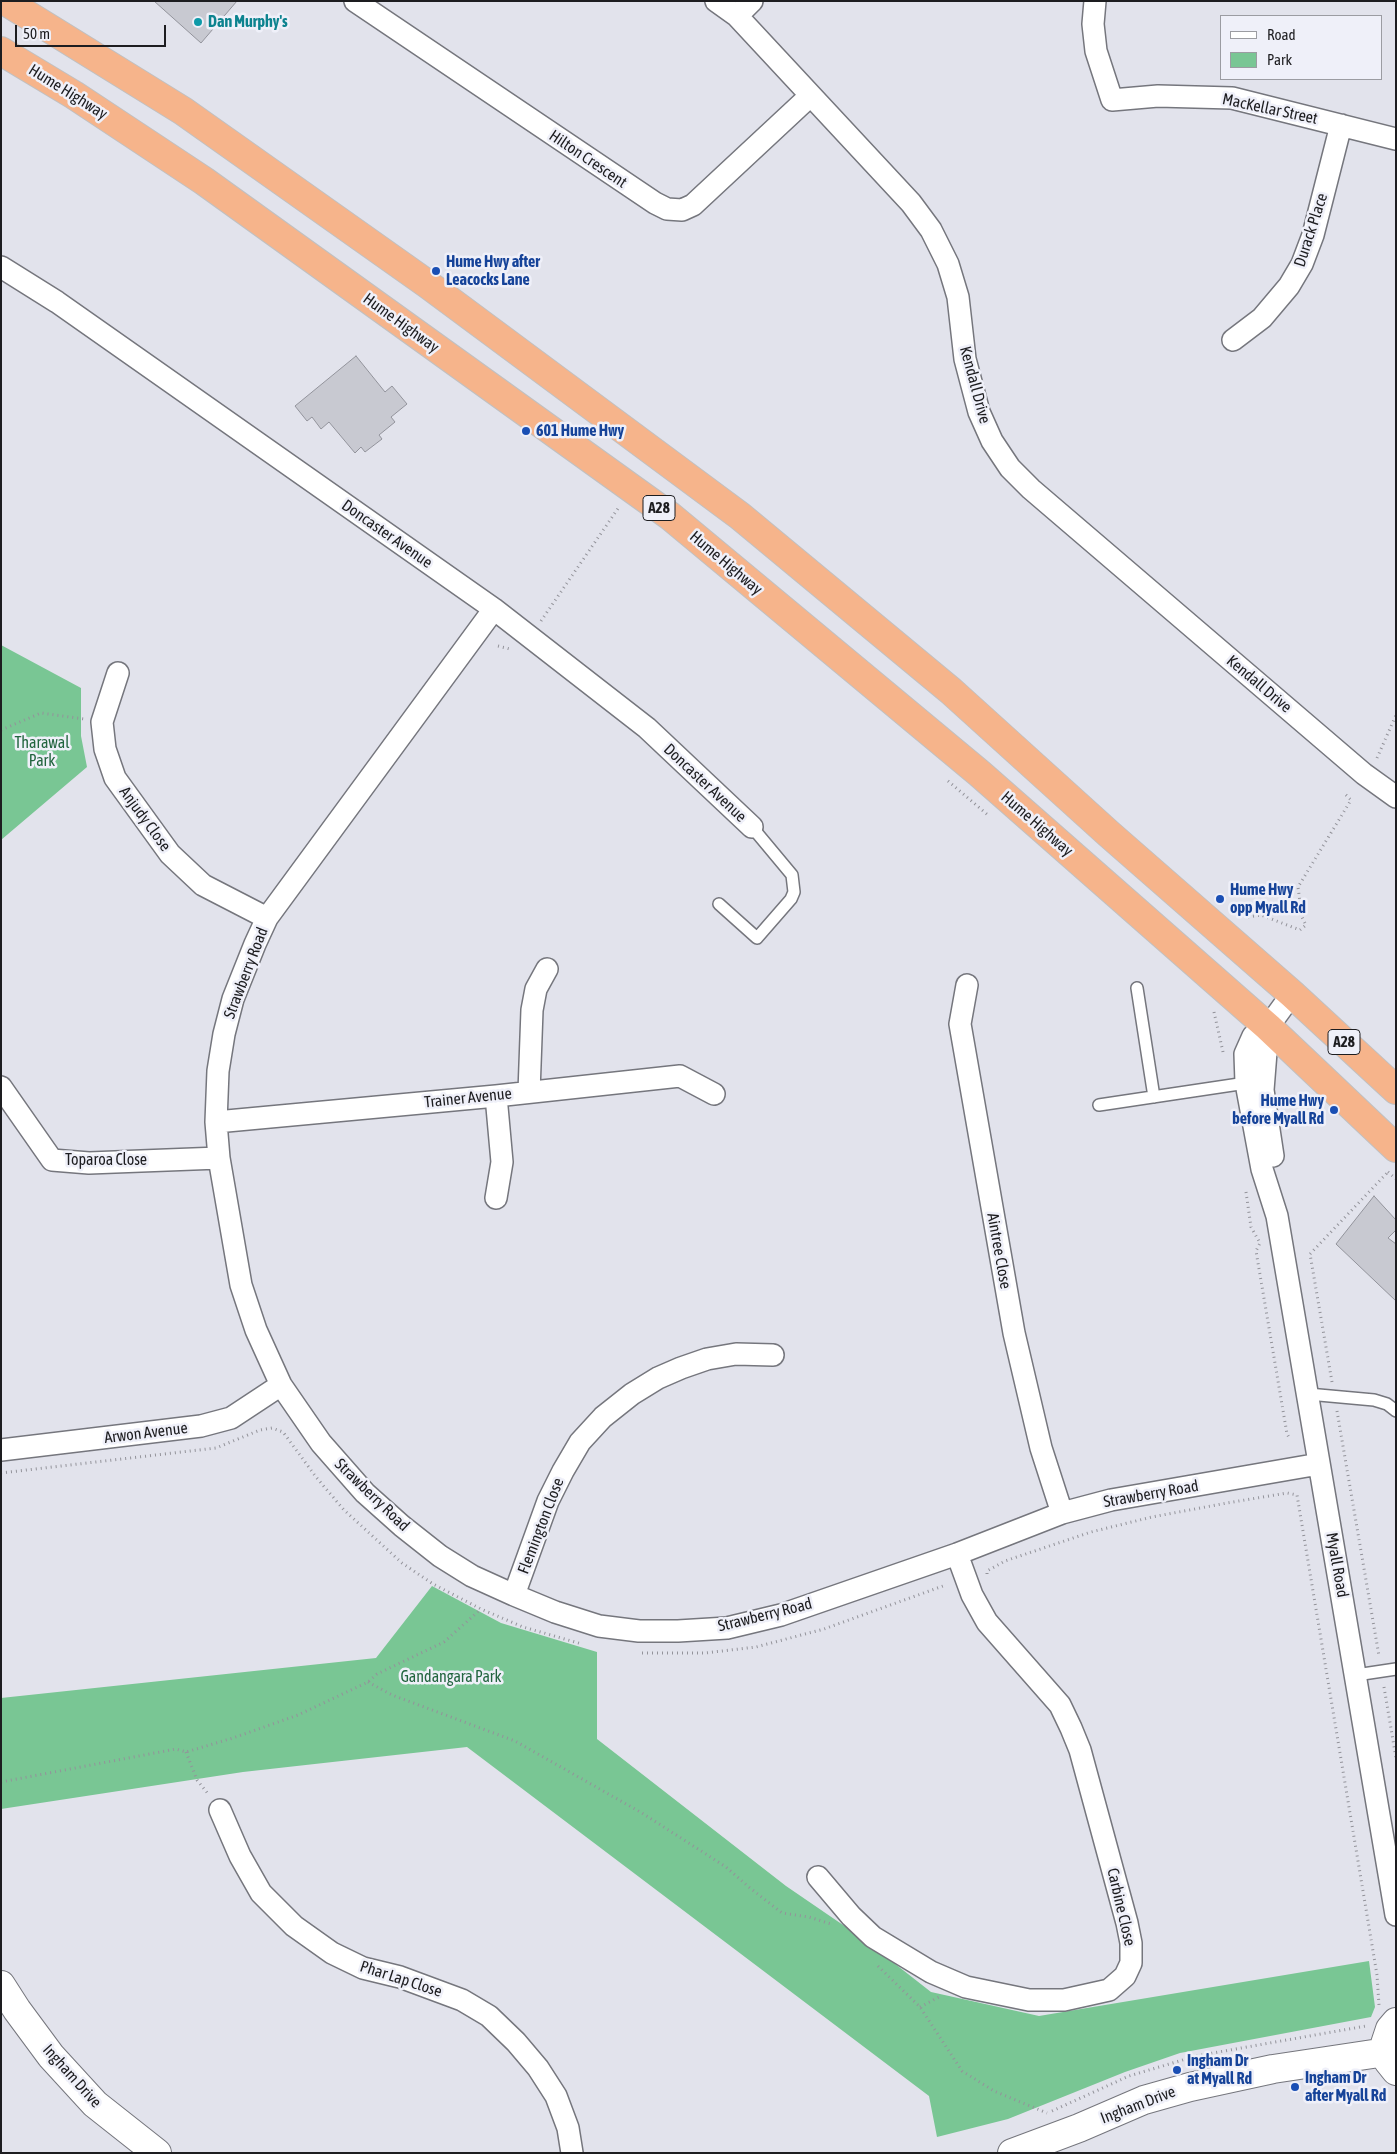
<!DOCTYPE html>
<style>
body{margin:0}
#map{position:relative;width:1397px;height:2154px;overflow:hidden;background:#e2e3ec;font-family:"Asap Condensed",sans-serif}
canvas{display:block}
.frame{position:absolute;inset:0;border:2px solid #1d1d20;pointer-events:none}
.legend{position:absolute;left:1220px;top:15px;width:162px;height:65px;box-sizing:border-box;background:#eff0f9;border:1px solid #9b9ca2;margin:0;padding:6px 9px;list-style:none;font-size:15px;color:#1d1d20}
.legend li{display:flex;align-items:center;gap:10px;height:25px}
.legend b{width:25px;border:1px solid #9b9ca2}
.scale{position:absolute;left:15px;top:25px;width:151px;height:22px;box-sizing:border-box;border:2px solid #1d1d20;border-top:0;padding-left:6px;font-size:15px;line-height:18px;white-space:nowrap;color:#1d1d20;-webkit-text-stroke:4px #eff0f9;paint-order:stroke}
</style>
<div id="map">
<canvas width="1397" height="2154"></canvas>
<div class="frame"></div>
<ul class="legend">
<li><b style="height:6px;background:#fff"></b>Road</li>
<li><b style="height:14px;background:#79c694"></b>Park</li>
</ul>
<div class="scale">50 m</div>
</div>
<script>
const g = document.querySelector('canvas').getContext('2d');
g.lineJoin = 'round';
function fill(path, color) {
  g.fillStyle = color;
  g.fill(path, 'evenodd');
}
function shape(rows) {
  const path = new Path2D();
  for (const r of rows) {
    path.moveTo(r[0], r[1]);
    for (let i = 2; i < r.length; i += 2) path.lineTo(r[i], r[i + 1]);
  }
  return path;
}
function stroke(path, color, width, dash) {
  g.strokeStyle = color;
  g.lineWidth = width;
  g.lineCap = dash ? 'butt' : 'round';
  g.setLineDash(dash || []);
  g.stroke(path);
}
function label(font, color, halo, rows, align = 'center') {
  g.font = font + ' "Asap Condensed",sans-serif';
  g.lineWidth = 5;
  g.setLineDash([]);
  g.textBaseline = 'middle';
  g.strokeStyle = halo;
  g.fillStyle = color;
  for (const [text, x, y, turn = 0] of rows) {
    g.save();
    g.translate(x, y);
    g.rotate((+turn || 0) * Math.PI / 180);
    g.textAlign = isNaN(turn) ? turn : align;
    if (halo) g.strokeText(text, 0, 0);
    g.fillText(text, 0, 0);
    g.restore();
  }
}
fill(shape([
 [1,645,81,688,81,736,87,767,1,840],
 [432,1586,501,1623,597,1652,597,1739,786,1886,862,1938,931,1992,1039,2016,1369,1961,1375,2007,1371,2017,1180,2053,1125,2072,1008,2119,937,2137,929,2096,467,1747,243,1772,1,1809,1,1698,376,1658]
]), '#79c694');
const building = shape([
 [154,1,237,1,201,43,154,1],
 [356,356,385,392,392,386,407,404,391,417,395,422,379,435,382,439,365,452,361,447,355,453,329,422,321,429,312,417,307,421,295,406,356,356],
 [1374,1196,1396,1220,1396,1230,1388,1238,1396,1244,1396,1301,1336,1244,1374,1196]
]);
fill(building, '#c8c9d1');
stroke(building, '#92939b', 1);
const service = shape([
 [719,904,757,938,791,899,794,892,792,875,752,827],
 [1137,988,1154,1097],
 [1099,1105,1246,1083],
 [1308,1394,1374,1400,1387,1404,1396,1411],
 [1356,1675,1396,1669]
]);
const minor = shape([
 [355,1,655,203,667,209,682,210,693,205,810,96],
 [716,1,737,16,911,203,931,230,948,264,958,297,965,359,979,412,992,441,1010,468,1031,489,1364,774,1396,797],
 [1095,1,1093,24,1096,51,1112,100,1158,96,1232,98,1396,139],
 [737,16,752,1],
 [1,267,57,302,494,609,647,728,752,827],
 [1233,340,1262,318,1289,286,1302,264,1313,235,1341,125],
 [494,609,267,918,255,944,233,999,224,1034,218,1071,216,1122,219,1158,241,1285,256,1330,281,1385,321,1443,365,1493,402,1526,440,1556,472,1576,514,1595,555,1612,599,1626,639,1631,678,1631,727,1628,781,1615,957,1554,1062,1513,1111,1500,1319,1464],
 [118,673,102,722,105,749,115,778,170,854,203,885,267,918],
 [967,985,960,1024,1014,1333,1041,1448,1062,1513],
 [1292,994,1268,1027,1253,1036,1245,1054,1246,1083,1262,1169,1277,1216,1396,1915],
 [1268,1027,1263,1090,1273,1156],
 [1,1087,52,1160,89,1163,219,1158],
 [529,1092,532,1010,536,989,547,969],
 [496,1096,502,1162,496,1198],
 [216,1122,496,1096,680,1076,714,1094],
 [1,1450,201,1426,231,1418,281,1385],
 [514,1595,548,1501,563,1471,580,1442,603,1417,632,1394,658,1378,681,1368,707,1359,736,1354,773,1355],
 [220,1810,240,1856,261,1893,294,1926,332,1953,363,1968,400,1977,462,2000,489,2016,516,2042,538,2068,556,2096,568,2128,572,2153],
 [818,1877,851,1916,873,1937,931,1972,966,1987,1029,2000,1064,2000,1109,1990,1125,1976,1131,1963,1131,1943,1127,1923,1080,1750,1071,1728,1060,1705,987,1622,972,1595,957,1554]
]);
const tertiary = shape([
 [1,1985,17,2010,51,2056,95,2104,157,2153],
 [1396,2022,1390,2029,1385,2044,1388,2061,1396,2071],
 [1012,2153,1079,2128,1144,2100,1190,2087,1273,2069,1386,2052]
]);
const trunk = shape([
 [5,1,183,111,426,283,740,516,951,691,1109,834,1292,994,1396,1090],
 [1,51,74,95,204,181,670,516,979,773,1268,1027,1396,1148]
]);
stroke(service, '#75767d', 14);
stroke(minor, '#75767d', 24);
stroke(tertiary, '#75767d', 30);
stroke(trunk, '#c0c0c1', 30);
stroke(shape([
 [541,621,619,507],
 [498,646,510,649],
 [1,730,41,713,84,719],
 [1377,758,1396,715],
 [948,781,989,816],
 [1248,917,1261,915,1300,930,1306,925,1302,917,1298,887,1351,800,1345,794],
 [1214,1012,1223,1052],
 [1388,1172,1396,1179],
 [1246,1192,1251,1227,1260,1243,1256,1251,1287,1434,1290,1439],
 [1332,1382,1310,1254,1388,1172],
 [1337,1411,1379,1656],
 [1,1473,216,1448,260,1430,272,1428,283,1432,316,1477,344,1510,402,1563,433,1584,481,1609,523,1627,582,1644],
 [987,1574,987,1571,1005,1561,1091,1532,1152,1517,1227,1503,1287,1493,1297,1495,1377,1975,1379,2005],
 [642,1653,705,1653,756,1647,824,1629,943,1586],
 [368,1682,392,1695,515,1741,642,1813,726,1867,750,1888,782,1913,809,1917,831,1924],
 [1384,1687,1396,1758],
 [186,1752,197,1780,209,1795],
 [1,1782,176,1749,186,1752,233,1738,298,1715,368,1682,377,1674,444,1642,481,1609],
 [878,1966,920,2007,962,2071,994,2091,1047,2113],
 [920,2007,939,1997],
 [1052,2111,1129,2076,1196,2056,1366,2026]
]), '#93939a', 3, [1, 4]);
stroke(service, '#fff', 11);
stroke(minor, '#fff', 21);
stroke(tertiary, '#fff', 28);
stroke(trunk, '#f6b48b', 28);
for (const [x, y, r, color] of [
 [198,22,5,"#0f9aa8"],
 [436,271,5,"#1a4fb4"],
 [526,431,5,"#1a4fb4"],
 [1220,899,5,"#1a4fb4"],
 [1334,1110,5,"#1a4fb4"],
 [1177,2070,5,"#1a4fb4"],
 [1295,2087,5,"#1a4fb4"]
]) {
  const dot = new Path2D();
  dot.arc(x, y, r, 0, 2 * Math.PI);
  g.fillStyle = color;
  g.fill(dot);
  stroke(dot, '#eff0f9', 2);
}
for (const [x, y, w] of [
 [659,508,32],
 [1344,1042,32]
]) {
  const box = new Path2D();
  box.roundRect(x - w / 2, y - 12.5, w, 25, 4);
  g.fillStyle = '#eff0f9';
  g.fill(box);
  stroke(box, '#1d1d20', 1);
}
label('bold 15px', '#1d1d20', null, [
 ["A28",659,508],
 ["A28",1344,1042]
]);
label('bold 16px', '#0d838f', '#eff0f9', [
 ["Dan Murphy's",208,22]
], 'left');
label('16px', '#1d1d20', '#eff0f9', [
 ["Hume Highway",68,92,32],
 ["MacKellar Street",1270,109,12],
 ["Hilton Crescent",588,159,34],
 ["Durack Place",1311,230,-72],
 ["Hume Highway",401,323,36],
 ["Kendall Drive",975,385,75],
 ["Doncaster Avenue",387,534,35],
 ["Hume Highway",726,563,40],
 ["Kendall Drive",1259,684,40],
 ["Doncaster Avenue",705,783,43],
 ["Anjudy Close",145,819,54],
 ["Hume Highway",1037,824,41],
 ["Strawberry Road",246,973,-69],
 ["Trainer Avenue",468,1098,-6],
 ["Toparoa Close",106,1160],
 ["Aintree Close",999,1251,80],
 ["Arwon Avenue",146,1433,-7],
 ["Strawberry Road",1151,1494,-10],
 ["Strawberry Road",372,1495,44],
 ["Flemington Close",541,1526,-69],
 ["Myall Road",1337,1565,80],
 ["Strawberry Road",765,1615,-14],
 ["Carbine Close",1121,1907,77],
 ["Phar Lap Close",401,1979,18],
 ["Ingham Drive",72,2076,48],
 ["Ingham Drive",1138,2105,-21]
]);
label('bold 16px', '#164399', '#eff0f9', [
 ["Hume Hwy after",446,262],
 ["Leacocks Lane",446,280],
 ["601 Hume Hwy",536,431],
 ["Hume Hwy",1230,890],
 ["opp Myall Rd",1230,908],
 ["Hume Hwy",1324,1101,"right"],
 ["before Myall Rd",1324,1119,"right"],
 ["Ingham Dr",1187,2061],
 ["at Myall Rd",1187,2079],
 ["Ingham Dr",1305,2078],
 ["after Myall Rd",1305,2096]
], 'left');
label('16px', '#22653f', '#eff0f9', [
 ["Tharawal",42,743],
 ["Park",42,761],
 ["Gandangara Park",451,1677]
]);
</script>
